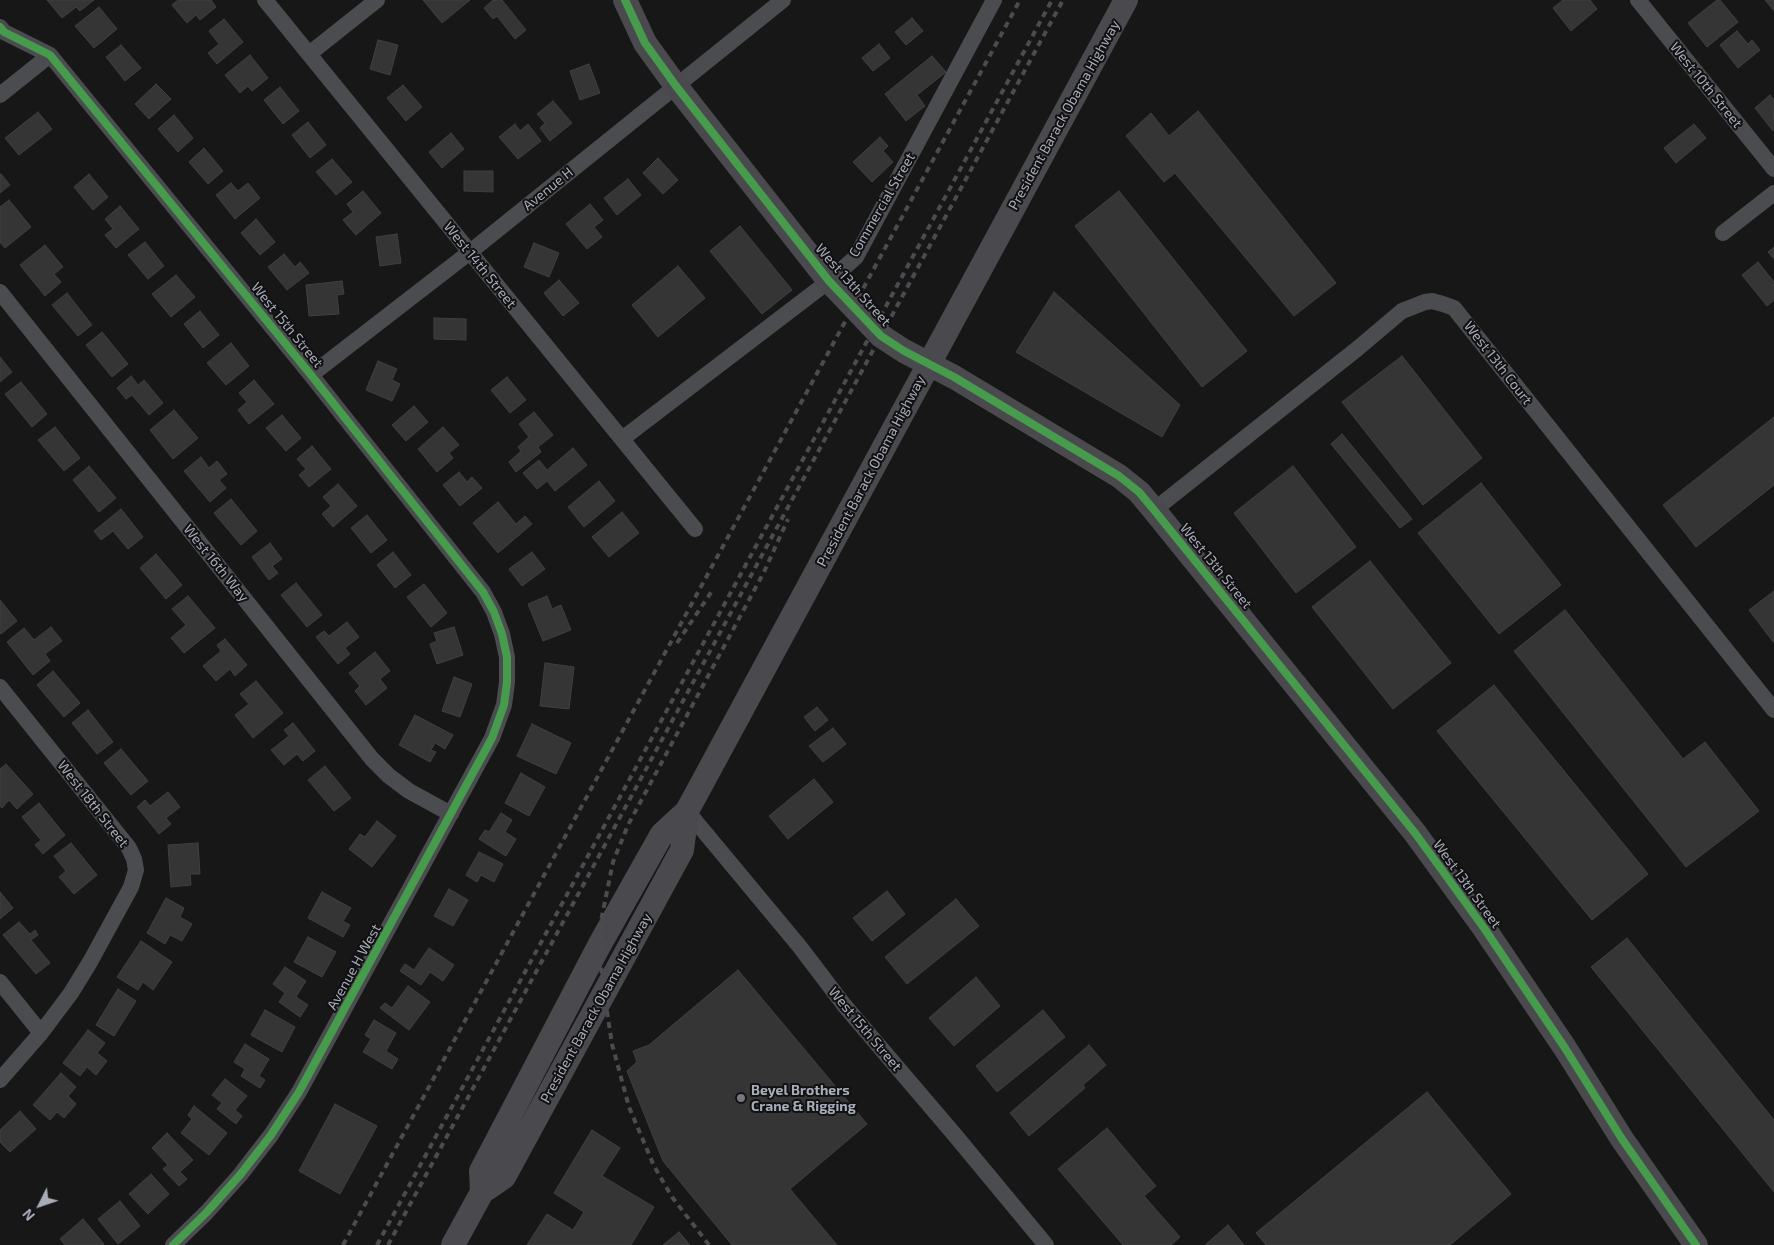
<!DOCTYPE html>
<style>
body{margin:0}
#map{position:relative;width:1774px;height:1245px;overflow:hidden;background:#171717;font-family:"Exo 2",sans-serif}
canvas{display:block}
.north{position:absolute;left:15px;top:1180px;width:50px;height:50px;-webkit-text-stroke:4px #111113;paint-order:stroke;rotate:229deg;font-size:14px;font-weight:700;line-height:20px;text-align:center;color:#a8adb8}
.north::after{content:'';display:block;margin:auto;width:18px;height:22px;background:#a8adb8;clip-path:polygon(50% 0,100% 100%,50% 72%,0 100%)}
</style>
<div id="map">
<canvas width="1774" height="1245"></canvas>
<div class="north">N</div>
</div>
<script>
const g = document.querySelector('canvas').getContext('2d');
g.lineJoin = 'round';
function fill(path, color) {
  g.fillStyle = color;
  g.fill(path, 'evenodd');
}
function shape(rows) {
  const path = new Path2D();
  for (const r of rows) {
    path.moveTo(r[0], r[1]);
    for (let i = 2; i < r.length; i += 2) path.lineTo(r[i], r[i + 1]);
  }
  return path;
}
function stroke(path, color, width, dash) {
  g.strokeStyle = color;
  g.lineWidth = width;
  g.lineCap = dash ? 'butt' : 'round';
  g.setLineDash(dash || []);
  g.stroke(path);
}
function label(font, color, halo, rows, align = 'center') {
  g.font = font + ' "Exo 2",sans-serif';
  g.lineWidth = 4;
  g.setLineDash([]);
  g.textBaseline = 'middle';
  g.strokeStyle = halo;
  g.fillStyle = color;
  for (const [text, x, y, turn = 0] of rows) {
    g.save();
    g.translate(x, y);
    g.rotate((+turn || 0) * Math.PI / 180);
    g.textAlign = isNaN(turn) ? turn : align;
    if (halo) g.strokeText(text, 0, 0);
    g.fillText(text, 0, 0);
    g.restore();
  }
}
const building = shape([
 [47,0,94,0,80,11,76,7,62,18,47,0],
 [178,0,211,0,216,7,200,20,196,15,187,23,172,5,178,0],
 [423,0,470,0,442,23,423,0],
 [493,0,502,0,526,30,515,39,497,16,493,19,484,8,493,0],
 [1563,0,1590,0,1597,9,1571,31,1553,8,1563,0],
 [1717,0,1720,0,1738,22,1707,47,1688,23,1717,0],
 [1765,0,1774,0,1774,11,1765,0],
 [99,7,117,29,94,48,75,26,99,7],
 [912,18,923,31,906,45,895,32,912,18],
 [224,19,243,42,217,64,208,53,219,44,209,31,224,19],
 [1737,31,1748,44,1752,40,1760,50,1738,68,1720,45,1737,31],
 [378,40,398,45,390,75,370,69,378,40],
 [879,44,890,58,873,71,862,58,879,44],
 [121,45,141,68,125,81,106,57,121,45],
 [250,55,268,78,252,91,248,86,240,93,225,75,250,55],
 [932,56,946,72,917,95,925,106,906,121,885,94,932,56],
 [589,64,600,93,580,100,570,71,589,64],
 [156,84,171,99,149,119,135,104,156,84],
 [403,85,422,107,406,121,387,98,403,85],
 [280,87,299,111,283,124,264,100,280,87],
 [1770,95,1774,100,1773,131,1755,108,1770,95],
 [553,101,572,123,550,141,540,128,545,123,537,114,553,101],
 [1198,111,1336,283,1294,316,1175,173,1164,182,1126,136,1151,113,1169,136,1198,111],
 [38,112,52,129,19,155,5,138,38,112],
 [174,115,193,138,178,152,158,129,174,115],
 [308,122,326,145,310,158,292,135,308,122],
 [515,124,520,131,528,124,541,141,518,159,499,137,515,124],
 [1694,124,1706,138,1676,163,1664,148,1694,124],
 [451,133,464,149,442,168,429,152,451,133],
 [880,137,888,146,883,151,893,162,872,182,853,162,880,137],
 [204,148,223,171,208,184,189,162,204,148],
 [658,158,678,180,663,194,643,173,658,158],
 [332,159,352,182,336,195,316,172,332,159],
 [464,171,493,171,493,192,464,191,464,171],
 [1,174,10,185,0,193,0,175,1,174],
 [89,174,108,197,93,210,74,187,89,174],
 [628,179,641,195,617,215,604,198,628,179],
 [231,183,238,191,248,183,260,198,235,219,216,195,231,183],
 [363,191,381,213,356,235,343,220,353,212,347,204,363,191],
 [1119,191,1247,351,1202,387,1075,226,1119,191],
 [9,200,31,227,5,248,0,242,0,207,9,200],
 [590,204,603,220,594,227,602,237,587,249,566,224,590,204],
 [120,206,139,229,116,248,105,235,113,229,105,219,120,206],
 [256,219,275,242,260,255,241,233,256,219],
 [740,226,792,290,762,314,710,251,740,226],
 [397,234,401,263,380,266,376,237,397,234],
 [145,242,164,266,148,279,128,255,145,242],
 [534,243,559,253,549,277,524,267,534,243],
 [45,245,63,267,54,274,61,282,45,296,20,265,45,245],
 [1774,247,1774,259,1768,252,1774,247],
 [284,254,295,267,300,262,309,273,287,290,268,267,284,254],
 [1758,262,1774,282,1774,300,1767,306,1742,275,1758,262],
 [678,266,705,298,658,337,632,305,678,266],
 [176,275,195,297,171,317,152,294,176,275],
 [559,280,579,303,563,316,544,293,559,280],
 [342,281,344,294,337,295,339,314,309,316,306,285,342,281],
 [1054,292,1180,405,1162,437,1016,352,1054,292],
 [67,293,92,325,78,336,52,305,67,293],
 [200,311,219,335,203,348,184,324,200,311],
 [434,318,466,319,466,340,434,339,434,318],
 [102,332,128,364,112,377,86,345,102,332],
 [231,343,249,366,226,385,207,363,231,343],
 [1402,356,1482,458,1423,505,1342,402,1402,356],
 [0,357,12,372,0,382,0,357],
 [378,361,397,369,392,380,400,384,392,401,366,390,378,361],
 [131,376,138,385,144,380,163,403,149,415,132,395,126,399,117,388,131,376],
 [507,377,526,400,510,413,491,390,507,377],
 [254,380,274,404,249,424,238,410,247,402,239,393,254,380],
 [21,382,47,414,32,427,5,394,21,382],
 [414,406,428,422,406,441,392,425,414,406],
 [174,410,198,438,173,459,150,430,174,410],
 [534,412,553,435,538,447,541,452,516,472,509,462,521,451,518,447,529,437,519,424,534,412],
 [282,415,301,438,286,451,266,428,282,415],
 [1774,417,1774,485,1696,547,1663,505,1774,417],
 [55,427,80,458,64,471,38,440,55,427],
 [443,427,459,445,449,453,453,458,437,472,418,449,443,427],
 [1342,434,1412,519,1400,528,1331,444,1342,434],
 [312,446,331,469,309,487,299,475,306,469,297,459,312,446],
 [573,448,587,465,555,491,547,481,537,489,523,473,539,460,547,470,573,448],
 [201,457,209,468,217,461,227,474,219,480,226,488,210,502,184,471,201,457],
 [89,466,116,498,99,512,73,480,89,466],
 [1293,466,1356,547,1296,593,1234,513,1293,466],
 [459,472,467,482,472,477,482,488,460,506,443,485,459,472],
 [599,481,615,501,584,527,568,507,599,481],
 [1481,483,1561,585,1499,634,1418,533,1481,483],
 [338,484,357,506,333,527,322,514,331,506,323,497,338,484],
 [231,499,257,531,241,545,214,513,231,499],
 [498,502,516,524,525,516,532,524,498,553,473,523,498,502],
 [121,509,143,537,128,549,113,531,101,540,94,531,121,509],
 [622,512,639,533,609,557,592,537,622,512],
 [367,515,387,540,371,553,351,528,367,515],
 [270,543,282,559,272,566,278,573,269,580,252,557,270,543],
 [393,552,411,575,395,588,377,565,393,552],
 [532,552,545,569,522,586,509,569,532,552],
 [156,554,182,585,166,599,140,568,156,554],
 [1370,561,1451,663,1393,709,1312,607,1370,561],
 [296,583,322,615,307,627,281,595,296,583],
 [424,584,447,613,431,627,407,597,424,584],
 [1774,591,1774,643,1749,610,1774,591],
 [188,596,215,628,184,653,171,638,186,625,172,609,188,596],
 [547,596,552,609,561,605,571,630,543,641,528,604,547,596],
 [0,600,17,621,1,634,0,633,0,600],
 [1565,610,1683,759,1705,742,1759,811,1686,867,1514,651,1565,610],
 [347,622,359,637,345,648,350,654,338,664,316,637,324,631,329,636,347,622],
 [51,627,62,641,45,654,50,661,33,675,7,642,24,628,34,640,51,627],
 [454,627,463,655,437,664,430,644,437,641,434,633,454,627],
 [225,639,247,665,235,676,230,669,216,681,203,666,221,651,217,645,225,639],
 [375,652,390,671,380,679,387,688,366,705,355,691,360,686,349,673,375,652],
 [545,663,574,667,569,709,540,706,545,663],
 [53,671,80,703,64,717,37,685,53,671],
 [454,677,472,684,460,717,442,711,454,677],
 [256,681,283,713,253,738,235,715,249,704,240,694,256,681],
 [1494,685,1648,874,1592,920,1437,731,1494,685],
 [817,707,828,720,815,731,804,717,817,707],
 [88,710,113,742,97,754,72,723,88,710],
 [415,715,453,735,445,749,435,743,431,750,436,752,430,762,399,745,415,715],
 [293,723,315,751,303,761,297,754,284,765,271,750,289,736,284,730,293,723],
 [532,724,571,743,556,774,517,756,532,724],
 [833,728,846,744,823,762,809,746,833,728],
 [121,749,148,781,131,795,104,763,121,749],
 [6,764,33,794,17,809,9,800,2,808,0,806,0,769,6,764],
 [325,766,351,798,334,811,308,780,325,766],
 [521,773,545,787,529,816,505,803,521,773],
 [814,779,833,802,788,839,769,816,814,779],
 [168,792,180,807,166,818,171,824,159,834,137,807,145,800,150,806,168,792],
 [39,803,65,835,43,854,35,845,41,840,22,817,39,803],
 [501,813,512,820,505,832,516,839,506,856,479,839,485,830,489,832,501,813],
 [377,821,396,836,372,867,349,849,360,834,365,837,377,821],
 [71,843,97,875,74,894,59,877,66,871,54,856,71,843],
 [198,843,200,874,190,874,191,885,171,887,168,845,198,843],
 [479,852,503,864,494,882,481,875,477,882,466,875,479,852],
 [449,889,468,900,453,926,434,916,449,889],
 [887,891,905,914,872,941,853,918,887,891],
 [0,892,13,908,0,919,0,892],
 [322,892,351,908,343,921,350,925,343,937,308,918,322,892],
 [166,898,184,908,180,917,192,924,182,941,170,935,165,944,147,933,166,898],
 [956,899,979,926,907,984,885,957,956,899],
 [19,922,30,934,35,930,38,935,31,940,50,963,36,974,3,935,19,922],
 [308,937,336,952,322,977,294,962,308,937],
 [1627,938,1774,1120,1774,1192,1591,967,1627,938],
 [141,941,172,962,153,990,143,982,138,990,117,977,141,941],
 [429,948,454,965,443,981,430,972,421,985,400,971,405,964,414,970,429,948],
 [285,967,306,981,296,997,308,1005,300,1017,279,1002,285,993,273,984,285,967],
 [738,970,867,1124,790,1189,837,1245,732,1245,663,1161,627,1071,637,1062,633,1051,649,1045,738,970],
 [976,977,1000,1006,954,1046,929,1018,976,977],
 [408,986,430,1002,409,1030,380,1008,385,1003,392,1008,408,986],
 [118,989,136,1001,114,1036,96,1025,118,989],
 [265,1010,295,1027,282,1052,251,1035,265,1010],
 [1043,1010,1065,1037,997,1092,976,1066,1043,1010],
 [374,1020,396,1033,386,1051,398,1059,392,1069,363,1052,371,1039,365,1035,374,1020],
 [88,1030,105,1043,97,1053,107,1061,96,1075,87,1067,80,1076,63,1063,88,1030],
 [245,1044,269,1059,259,1076,265,1080,260,1088,241,1076,245,1069,234,1062,245,1044],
 [1089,1045,1106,1065,1083,1085,1085,1088,1029,1136,1010,1113,1089,1045],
 [61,1073,76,1087,68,1096,76,1104,64,1118,57,1112,50,1120,33,1105,61,1073],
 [225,1079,247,1096,235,1110,242,1116,236,1124,217,1109,222,1103,212,1095,225,1079],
 [1427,1092,1511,1194,1450,1245,1266,1245,1256,1233,1427,1092],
 [335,1104,377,1126,340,1194,299,1171,335,1104],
 [194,1106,227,1133,209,1155,181,1133,192,1119,188,1115,194,1106],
 [20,1111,36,1129,10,1152,0,1142,0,1130,20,1111],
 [1107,1128,1156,1186,1144,1196,1180,1237,1171,1245,1123,1245,1058,1169,1107,1128],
 [592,1130,620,1148,602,1176,654,1207,631,1245,527,1245,547,1214,573,1230,584,1212,554,1193,592,1130],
 [167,1133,193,1160,180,1172,187,1179,179,1186,163,1169,168,1165,152,1148,167,1133],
 [151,1174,169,1194,148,1214,129,1194,151,1174],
 [120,1201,140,1226,118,1244,98,1219,120,1201],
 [83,1219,104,1244,103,1245,65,1245,60,1239,83,1219],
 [1228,1225,1244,1245,1205,1245,1228,1225],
 [679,1232,690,1245,663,1245,679,1232]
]);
fill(building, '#353536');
stroke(building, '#3f4043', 1);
stroke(shape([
 [265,0,695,529],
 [1638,0,1774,169],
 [0,27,4,32,50,55,311,375,483,592,494,612,502,634,507,657,507,682,504,705,492,738,299,1092,271,1135,240,1175,206,1213,173,1245],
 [309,54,377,0],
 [0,95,50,55],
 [1723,233,1774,193],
 [0,292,372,759,389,776,409,791,451,814],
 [311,375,470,252,783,0],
 [622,439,829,281,856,257,994,0],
 [1154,510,1357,349,1402,311,1425,302,1432,301,1443,304,1454,308,1774,710],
 [0,687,129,848,134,859,136,870,131,887,90,962,71,993,41,1033,0,1080],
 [687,811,800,947,844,1005,954,1134,1046,1245],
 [0,982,41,1033]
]), '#4b4c50', 16);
stroke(shape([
 [625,0,645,43,676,86,829,281,881,336,904,351,954,377,1119,476,1139,492,1154,510,1415,833,1484,928,1565,1048,1622,1139,1696,1245],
 [482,1192,481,1171,600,944,662,834,687,811,1126,0],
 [453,1245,482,1192,504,1177,682,850,687,811]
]), '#4a4a4e', 24);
stroke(shape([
 [677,643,712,591],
 [343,1245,1020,0],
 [377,1245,1052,0],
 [388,1245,1063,0],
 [709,1245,672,1197,654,1166,629,1107,612,1044,604,992,601,967,601,921,613,862,628,825,764,572,788,519]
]), '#4b4c4f', 4, [6, 5]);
stroke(shape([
 [625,0,645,43,676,86,829,281,881,336,904,351,954,377,1119,476,1139,492,1154,510,1415,833,1484,928,1565,1048,1622,1139,1696,1245],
 [0,27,4,32,50,55,311,375,483,592,494,612,502,634,507,657,507,682,504,705,492,738,299,1092,271,1135,240,1175,206,1213,173,1245]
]), '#469c4c', 8);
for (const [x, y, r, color] of [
 [741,1098,5,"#757880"]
]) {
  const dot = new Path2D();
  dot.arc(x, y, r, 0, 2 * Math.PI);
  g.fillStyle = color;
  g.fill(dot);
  stroke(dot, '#111113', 2);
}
label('14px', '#a8adb8', '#111113', [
 ["West 10th Street",1706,85,51],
 ["President Barack Obama Highway",1064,115,-61],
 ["Avenue H",548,189,-39],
 ["Commercial Street",882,205,-60],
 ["West 14th Street",480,265,51],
 ["West 13th Street",853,285,48],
 ["West 15th Street",287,325,51],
 ["West 13th Court",1498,363,52],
 ["President Barack Obama Highway",871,471,-62],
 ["West 16th Way",216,563,51],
 ["West 13th Street",1216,566,51],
 ["West 18th Street",93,804,52],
 ["West 13th Street",1467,884,54],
 ["Avenue H West",354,967,-61],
 ["President Barack Obama Highway",596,1008,-61],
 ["West 15th Street",865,1029,50]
]);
label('bold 14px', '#a8adb8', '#111113', [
 ["Beyel Brothers",751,1090],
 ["Crane & Rigging",751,1106]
], 'left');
</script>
